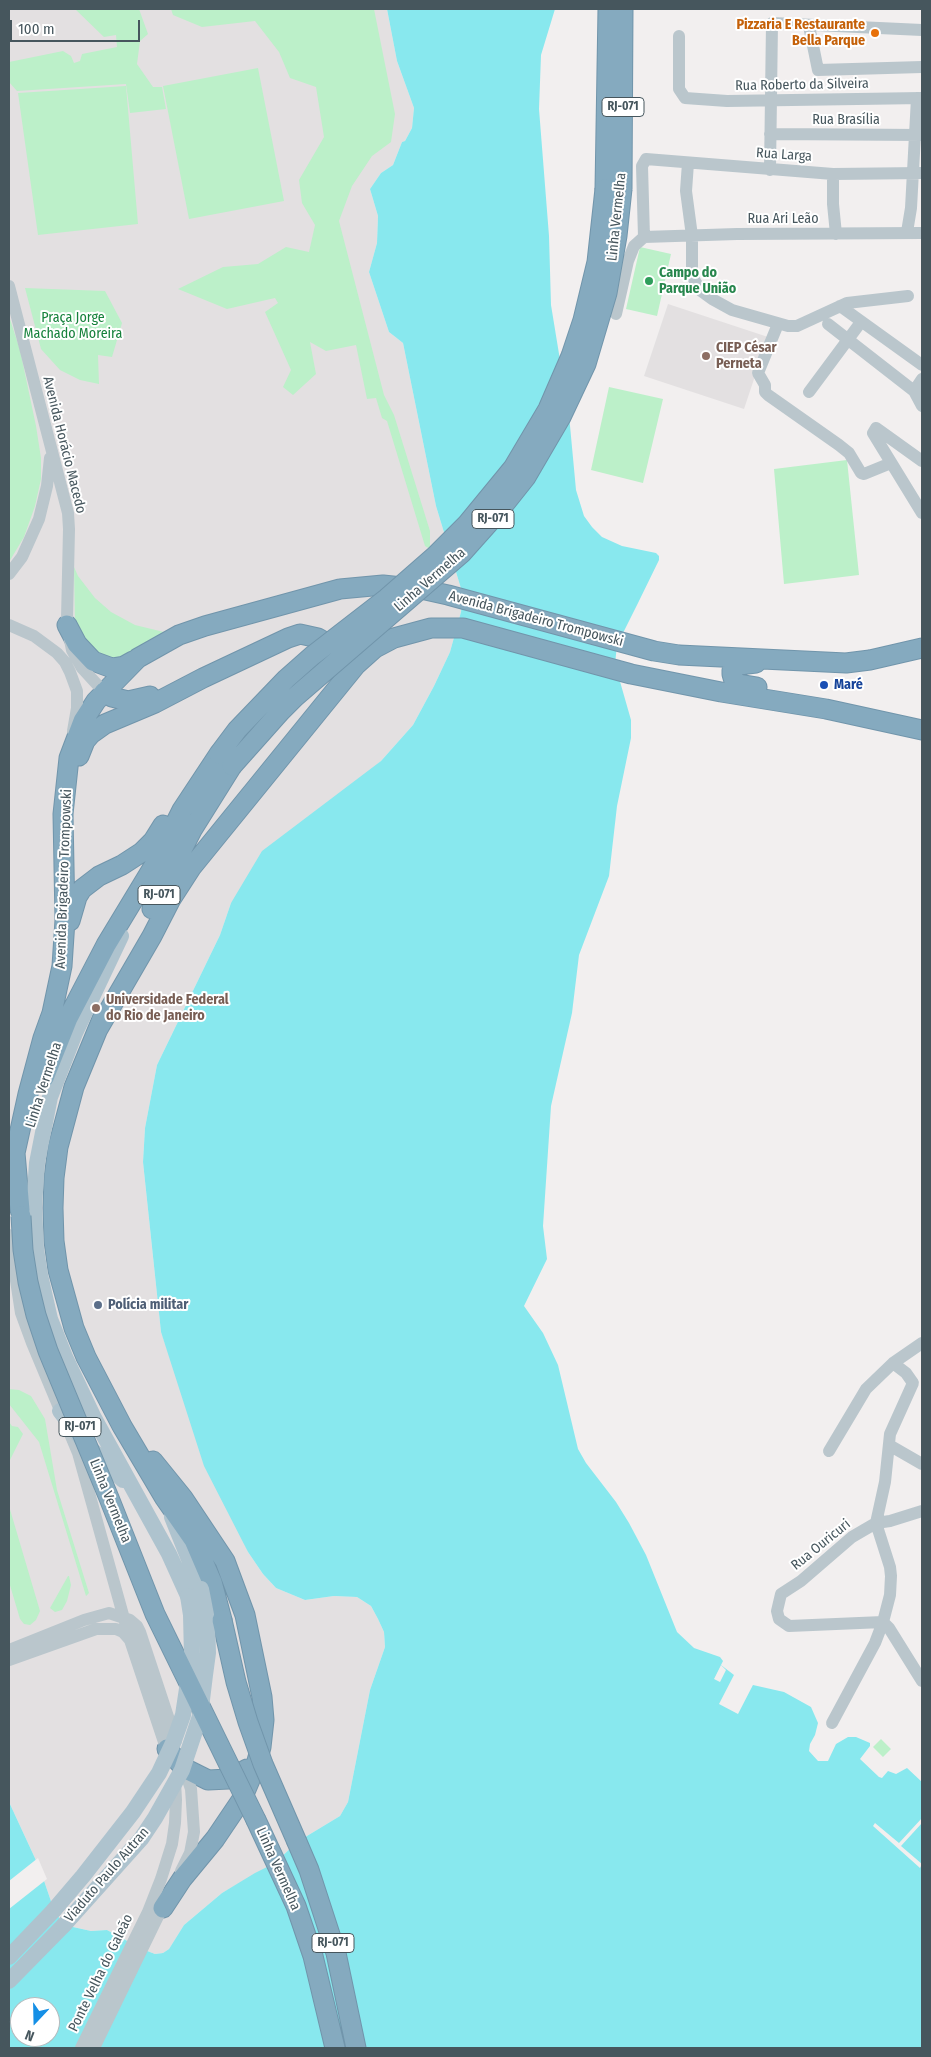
<!DOCTYPE html>
<meta charset="utf-8">
<style>
body{margin:0}
#map{position:relative;width:931px;height:2057px;overflow:hidden;background:#f2efef;font-family:"Fira Sans Condensed",sans-serif}
canvas{display:block}
.frame{position:absolute;inset:0;border:10px solid #46565d;pointer-events:none}
.north{position:absolute;left:10px;top:1997px;width:50px;height:50px;box-sizing:border-box;background:#fff;border:1px solid #b5bbbe;border-radius:50%;rotate:201deg;font-size:14px;font-weight:700;line-height:20px;text-align:center;color:#46565d}
.north::after{content:'';display:block;margin:auto;width:18px;height:22px;background:#158fe6;clip-path:polygon(50% 0,100% 100%,50% 72%,0 100%)}
.scale{position:absolute;left:10px;top:20px;width:130px;height:22px;box-sizing:border-box;border:2px solid #46565d;border-top:0;padding-left:6px;font-size:15px;line-height:18px;white-space:nowrap;color:#46565d;-webkit-text-stroke:4px #fff;paint-order:stroke}
</style>
<div id="map">
<canvas width="931" height="2057"></canvas>
<div class="frame"></div>
<div class="north">N</div>
<div class="scale">100 m</div>
</div>
<script>
const g = document.querySelector('canvas').getContext('2d');
g.lineJoin = 'round';
function fill(path, color) {
  g.fillStyle = color;
  g.fill(path, 'evenodd');
}
function shape(rows) {
  const path = new Path2D();
  for (const r of rows) {
    path.moveTo(r[0], r[1]);
    for (let i = 2; i < r.length; i += 2) path.lineTo(r[i], r[i + 1]);
  }
  return path;
}
function stroke(path, color, width, dash) {
  g.strokeStyle = color;
  g.lineWidth = width;
  g.lineCap = dash ? 'butt' : 'round';
  g.setLineDash(dash || []);
  g.stroke(path);
}
function label(font, color, halo, rows, align = 'center') {
  g.font = font + ' "Fira Sans Condensed",sans-serif';
  g.lineWidth = 4;
  g.setLineDash([]);
  g.textBaseline = 'middle';
  g.strokeStyle = halo;
  g.fillStyle = color;
  for (const [text, x, y, turn = 0] of rows) {
    g.save();
    g.translate(x, y);
    g.rotate((+turn || 0) * Math.PI / 180);
    g.textAlign = isNaN(turn) ? turn : align;
    if (halo) g.strokeText(text, 0, 0);
    g.fillText(text, 0, 0);
    g.restore();
  }
}
fill(shape([
 [9,9,387,9,397,61,414,108,412,128,405,141,402,142,393,165,381,173,370,189,378,216,377,243,369,272,389,332,403,343,436,506,463,595,461,612,450,652,434,686,413,725,381,761,231,903,220,935,157,1065,145,1128,143,1162,161,1332,176,1374,248,1552,263,1574,276,1588,305,1600,334,1596,357,1597,371,1606,378,1619,384,1632,385,1647,370,1690,348,1802,340,1816,297,1842,275,1863,222,1893,184,1925,169,1949,163,1953,155,1954,142,1949,107,1930,91,1931,64,1925,54,1910,40,1869,9,1802],
 [668,304,768,337,744,409,644,376]
]), '#e3e0e1');
fill(shape([
 [75,9,139,9,148,34,140,41,137,64,153,87,162,87,166,109,130,113,126,84,17,91,9,82,9,62,63,51,71,56,74,63,80,61,82,54,117,47,116,35,104,37],
 [171,9,374,9,395,114,391,142,372,156,352,186,339,221,384,395,394,415,430,531,430,549,425,546,387,421,382,418,376,398,367,399,356,345,326,351,310,342,316,374,293,395,283,387,291,370,265,312,278,303,275,298,227,309,178,289,223,267,258,264,286,247,309,252,315,225,302,203,299,180,324,137,316,87,290,78,279,52,255,21,202,27,173,15],
 [258,68,284,201,189,219,163,86],
 [126,86,138,224,38,235,18,93],
 [640,247,671,254,657,316,626,309],
 [25,288,105,291,122,323,112,357,98,355,99,384,80,380,60,370,41,349],
 [9,316,20,350,36,426,41,458,41,479,35,506,24,537,9,562],
 [609,387,663,399,643,483,591,470],
 [847,460,859,575,784,584,774,469],
 [74,567,78,576,95,598,111,612,135,625,168,633,113,664,87,648,75,624],
 [9,1389,19,1390,31,1396,45,1419,57,1490,89,1593,86,1596,39,1442,9,1404],
 [9,1422,12,1426,18,1427,23,1434,9,1462],
 [9,1506,40,1611,36,1620,30,1625,24,1624,20,1619,9,1582],
 [68,1576,69,1576,71,1585,67,1601,62,1610,55,1612,50,1608],
 [881,1739,891,1749,883,1757,873,1747]
]), '#bcf0c9');
fill(shape([
 [387,9,555,9,541,55,539,109,549,236,551,305,569,415,576,490,584,516,592,527,602,537,622,546,656,553,659,556,659,560,638,603,617,645,615,664,631,720,631,738,617,806,609,876,579,955,572,1013,551,1106,543,1226,547,1259,524,1306,543,1333,558,1365,578,1449,586,1463,616,1502,629,1523,646,1555,677,1632,694,1648,720,1657,723,1661,721,1665,734,1675,753,1685,784,1692,811,1707,818,1723,815,1735,810,1744,809,1751,818,1761,828,1761,836,1744,848,1737,856,1737,870,1743,870,1746,860,1759,879,1777,882,1778,888,1771,896,1774,907,1768,922,1782,922,2048,9,2048,9,1802,40,1869,54,1910,64,1925,91,1931,107,1930,142,1949,155,1954,163,1953,169,1949,184,1925,222,1893,255,1873,275,1863,297,1842,340,1816,348,1802,370,1690,385,1647,384,1632,378,1619,371,1606,357,1597,334,1596,305,1600,276,1588,263,1574,248,1552,204,1466,161,1332,143,1162,145,1128,157,1065,220,935,231,903,262,851,381,761,413,725,434,686,450,652,461,612,463,595,436,506,403,343,389,332,369,272,377,243,378,216,370,189,381,173,393,165,402,142,405,141,412,128,414,108,397,61],
 [20,2007,50,2007,50,2037,20,2037]
]), '#88e8ee');
fill(shape([
 [721,1665,726,1670,720,1682,714,1679],
 [735,1673,754,1683,738,1714,719,1704],
 [922,1818,922,1823,901,1846,922,1864,920,1868,873,1826,875,1823,899,1843],
 [38,1858,47,1879,9,1909,9,1881]
]), '#f2efef');
const highway = shape([
 [605,189,608,9],
 [622,189,623,9],
 [67,625,77,644,93,661,112,668,124,666,133,661],
 [756,663,739,665,732,670,732,674,734,681,739,684,757,687],
 [104,692,112,697,128,701,150,696],
 [79,756,85,741,91,734,105,724,155,703,203,678,288,638,300,634,318,638,330,645,336,656],
 [152,909,192,830,232,766],
 [70,921,77,897,82,889,99,876,122,865,142,852,153,841,163,825],
 [102,1019,74,1087,58,1147,54,1178,53,1208,54,1241,58,1270,74,1328,86,1357,122,1426,164,1497,194,1540,212,1582,222,1620],
 [98,1029,152,936,171,899,191,868,356,665,375,648,394,638,431,628,463,628,631,674,721,692,826,709,922,730],
 [44,1078,68,1018,106,945,155,864,182,810,219,754],
 [20,1210,15,1153,28,1094,43,1038,52,1013,62,966,65,920,63,814,69,758,83,721,96,701,138,658,179,635,205,626,340,589,383,585,421,589,448,595,654,651,679,655,846,663,870,660,922,648],
 [153,1461,183,1498,225,1561,245,1615,262,1697,264,1720,261,1747,255,1768,242,1799,215,1839,182,1879,163,1908],
 [167,1749,184,1768,208,1780,229,1779,247,1769],
 [256,1820,296,1906,313,1956,335,2048],
 [297,1842,309,1870,336,1953,356,2048]
]);
stroke(highway, '#7195ab', 21);
stroke(shape([
 [809,26,818,70,922,67],
 [679,36,679,89,685,98,727,101,922,98],
 [770,134,922,135],
 [688,163,686,191,692,236,692,276,701,291,712,299,732,310,788,326,797,326,847,303,908,296],
 [770,170,772,23,922,30],
 [833,174,833,204,836,234],
 [907,232,911,208,917,98],
 [644,237,642,166,646,159,833,174,922,173],
 [644,237,737,234,922,233],
 [9,286,68,513,69,529,67,619,70,640,72,650,82,668,104,692],
 [840,306,922,365],
 [616,314,628,261,634,246,644,237],
 [778,324,758,373,765,385,765,392,768,395,839,445,849,453,861,473,864,474,891,463],
 [828,324,914,391,922,406],
 [914,391,922,379],
 [809,392,861,322],
 [922,461,876,428,873,433,922,513],
 [9,574,22,557,39,519,47,486,50,458],
 [9,625,34,636,57,653,65,662,70,672,77,691,77,708,73,731],
 [9,1235,21,1313,32,1343,78,1453,130,1640,169,1757],
 [889,1445,922,1464],
 [829,1451,866,1389,893,1363,922,1343],
 [922,1511,890,1521,876,1523,852,1537,801,1581,781,1594,777,1611,779,1619,789,1626,883,1622,889,1628,922,1681],
 [9,1650,84,1620,109,1613,130,1620,137,1626,140,1632,176,1741],
 [9,1660,96,1629,116,1629,123,1632,130,1640],
 [832,1723,875,1643,883,1622,890,1595,891,1576,890,1567,876,1523,885,1482,890,1434,913,1383,906,1373,893,1363],
 [181,1871,190,1853,194,1832,191,1789,183,1765],
 [81,2048,148,1912,161,1879,172,1844,175,1823,176,1800,175,1781],
 [94,2048,165,1902]
]), '#bac6cc', 12);
stroke(shape([
 [121,936,75,1033,50,1097,37,1163,34,1206,36,1249,40,1275,50,1319,65,1357,93,1416,169,1554,188,1596],
 [60,1411,83,1441,123,1480],
 [172,1517,201,1589],
 [9,1957,54,1910],
 [9,1981,64,1925]
]), '#aec3ce', 16);
stroke(highway, '#85aabf', 19);
const highwayBridge = shape([
 [219,754,237,730,286,679,312,656,387,598,435,556,467,524,513,468,548,409,571,356,583,320,597,262,605,189],
 [232,766,281,711,295,697,462,553,495,516,526,477,561,417,586,364,607,293,617,236,622,189],
 [21,1216,23,1250,28,1282,36,1315,48,1351,109,1498,155,1614,256,1820],
 [222,1620,236,1682,248,1722,263,1764,297,1842]
]);
stroke(highwayBridge, '#7195ab', 21, []);
stroke(shape([
 [54,1910,83,1876,133,1812,159,1773,173,1743,183,1715,192,1656,191,1615,188,1596],
 [64,1925,141,1839,155,1818,182,1770,200,1716,205,1675,208,1653,207,1620,201,1589]
]), '#aec3ce', 16);
stroke(highwayBridge, '#85aabf', 19);
for (const [x, y, r, color] of [
 [875,33,5,"#e8710a"],
 [649,281,5,"#2e9e5b"],
 [706,356,5,"#8d6e63"],
 [824,685,5,"#1a4fb4"],
 [96,1008,5,"#8d6e63"],
 [98,1305,5,"#5c6f8a"]
]) {
  const dot = new Path2D();
  dot.arc(x, y, r, 0, 2 * Math.PI);
  g.fillStyle = color;
  g.fill(dot);
  stroke(dot, '#fff', 2);
}
for (const [x, y, w] of [
 [623,107,42],
 [493,519,42],
 [159,895,42],
 [80,1427,42],
 [333,1943,42]
]) {
  const box = new Path2D();
  box.roundRect(x - w / 2, y - 9.5, w, 19, 4);
  g.fillStyle = '#fff';
  g.fill(box);
  stroke(box, '#46565d', 1);
}
label('bold 12px', '#46565d', null, [
 ["RJ-071",623,107],
 ["RJ-071",493,519],
 ["RJ-071",159,895],
 ["RJ-071",80,1427],
 ["RJ-071",333,1943]
]);
label('bold 14px', '#c56008', '#fff', [
 ["Pizzaria E Restaurante",865,25],
 ["Bella Parque",865,41]
], 'right');
label('14px', '#46565d', '#fff', [
 ["Rua Roberto da Silveira",802,85,-1],
 ["Rua Brasília",846,120],
 ["Rua Larga",784,155,4],
 ["Linha Vermelha",617,217,-84],
 ["Rua Ari Leão",783,219],
 ["Avenida Horácio Macedo",64,445,76],
 ["Linha Vermelha",430,580,-41],
 ["Avenida Brigadeiro Trompowski",536,619,15],
 ["Avenida Brigadeiro Trompowski",64,879,-88],
 ["Linha Vermelha",44,1085,-72],
 ["Linha Vermelha",110,1501,68],
 ["Rua Ouricuri",821,1545,-39],
 ["Linha Vermelha",278,1869,66],
 ["Viaduto Paulo Autran",107,1875,-49],
 ["Ponte Velha do Galeão",101,1973,-64]
]);
label('bold 14px', '#27864d', '#fff', [
 ["Campo do",659,273],
 ["Parque União",659,289]
], 'left');
label('14px', '#15813b', '#fff', [
 ["Praça Jorge",73,318],
 ["Machado Moreira",73,334]
]);
label('bold 14px', '#785e54', '#fff', [
 ["CIEP César",716,348],
 ["Perneta",716,364],
 ["Universidade Federal",106,1000],
 ["do Rio de Janeiro",106,1016]
], 'left');
label('bold 14px', '#164399', '#fff', [
 ["Maré",834,685]
], 'left');
label('bold 14px', '#4e5e75', '#fff', [
 ["Polícia militar",108,1305]
], 'left');
</script>
